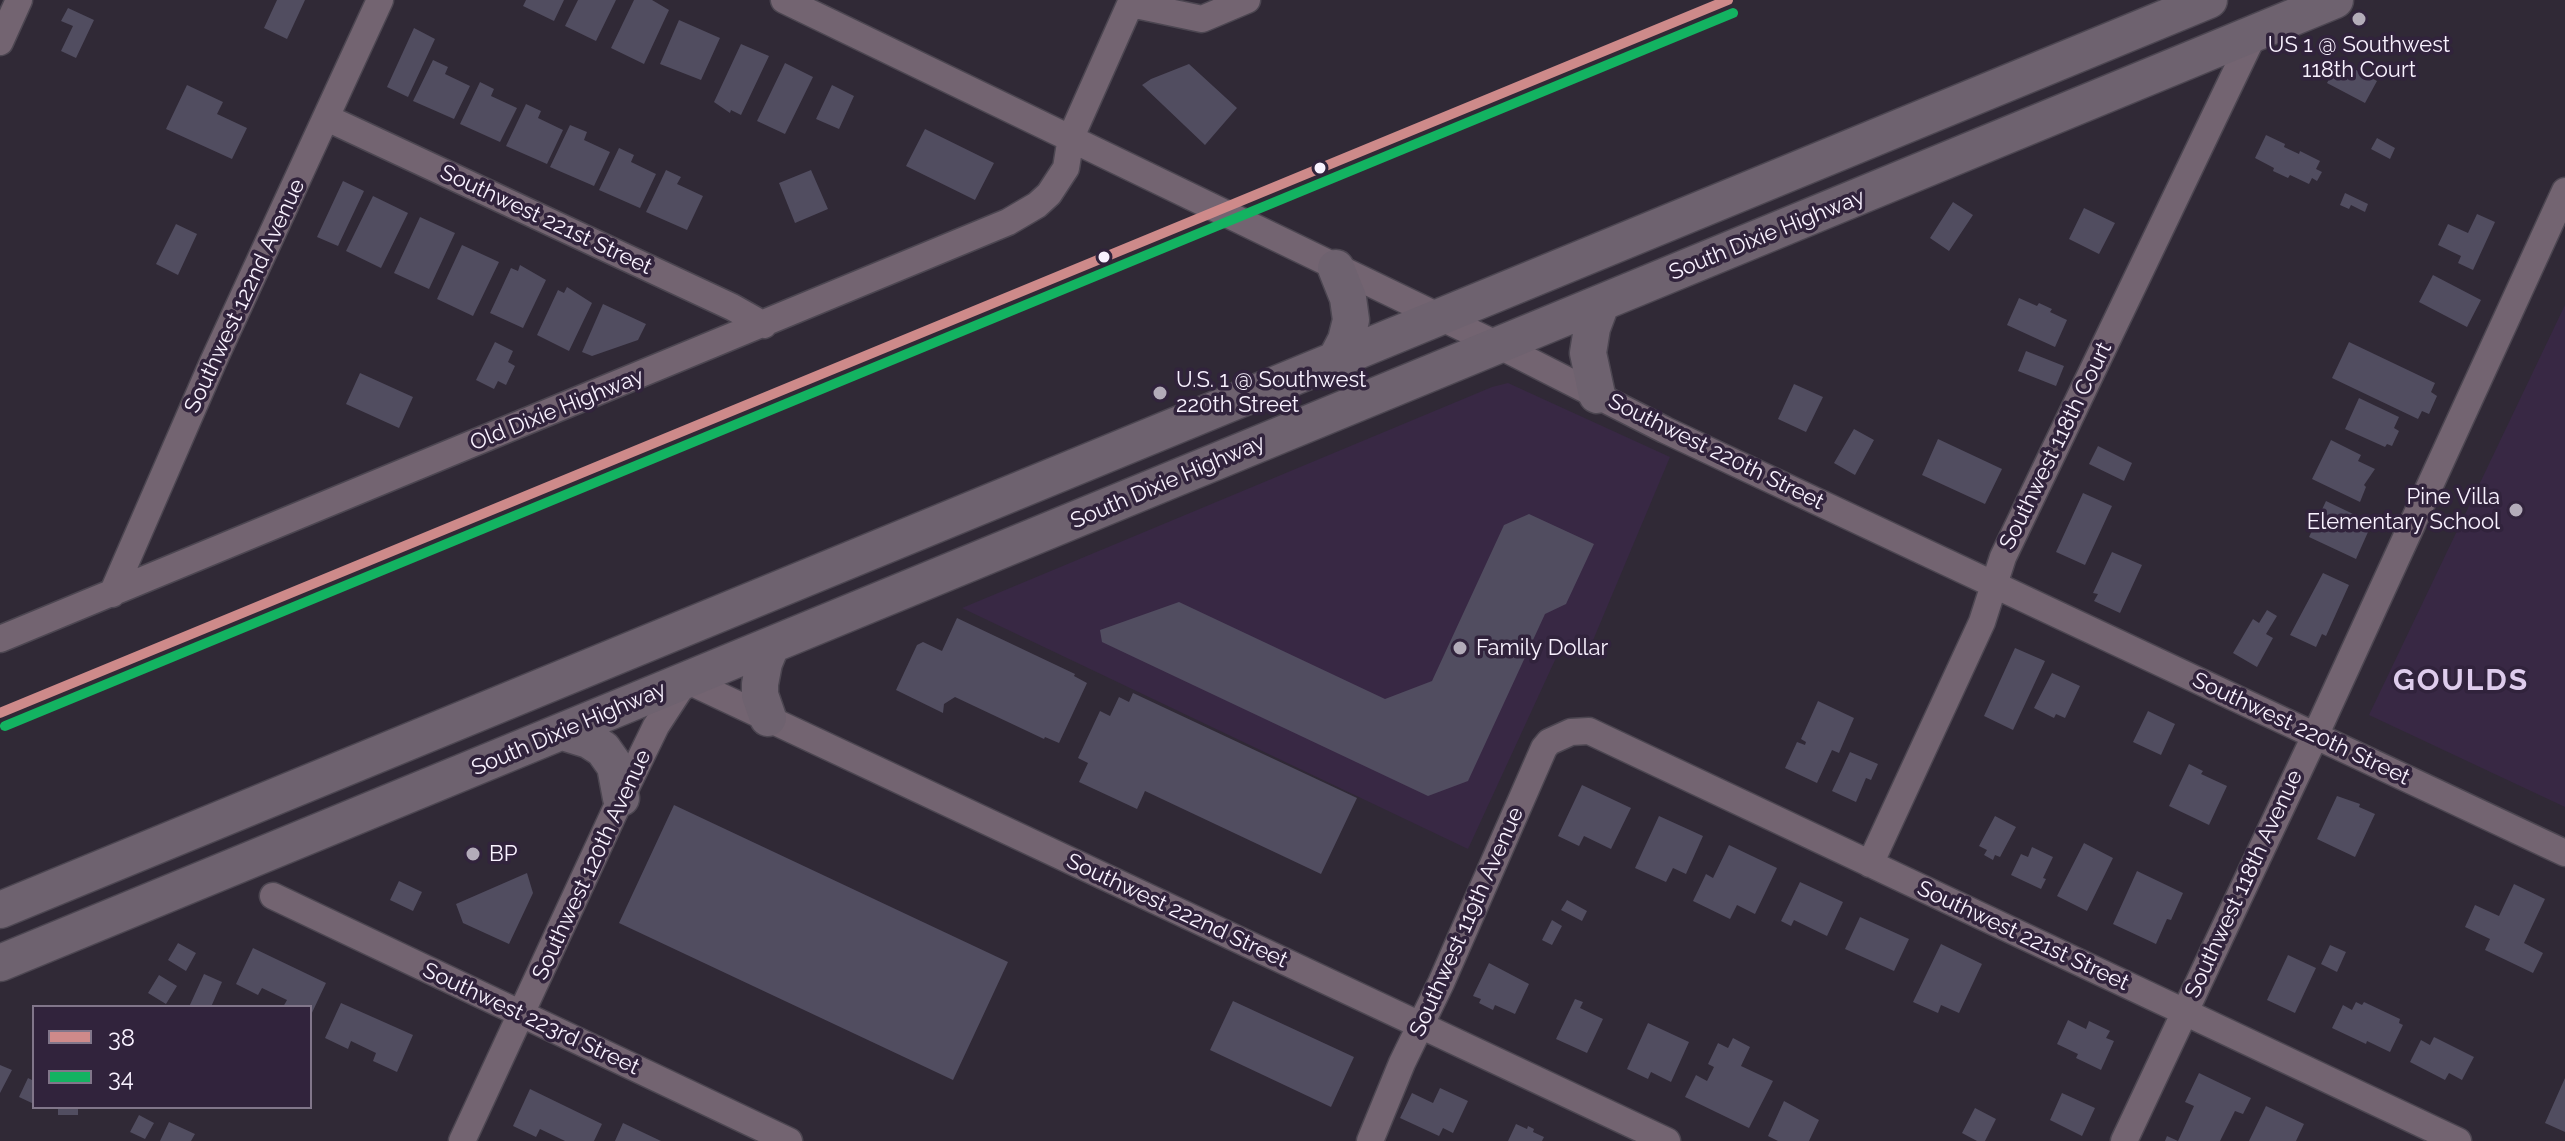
<!DOCTYPE html>
<style>
body{margin:0}
#map{position:relative;width:2565px;height:1141px;overflow:hidden;background:#302936;font-family:Raleway,sans-serif}
canvas{display:block}
.legend{position:absolute;left:32px;top:1005px;width:280px;height:104px;box-sizing:border-box;background:#31233c;border:2px solid #81768a;margin:0;padding:10px 14px;list-style:none;font-size:24px;color:#f9f2ff}
.legend li{display:flex;align-items:center;gap:16px;height:40px}
.legend b{width:40px;border:2px solid #81768a}
</style>
<div id="map">
<canvas width="2565" height="1141"></canvas>
<ul class="legend">
<li><b style="height:10px;background:#ce8a8a"></b>38</li>
<li><b style="height:10px;background:#13b361"></b>34</li>
</ul>
</div>
<script>
const g = document.querySelector('canvas').getContext('2d');
g.lineJoin = 'round';
function fill(path, color) {
  g.fillStyle = color;
  g.fill(path, 'evenodd');
}
function shape(rows) {
  const path = new Path2D();
  for (const r of rows) {
    path.moveTo(r[0], r[1]);
    for (let i = 2; i < r.length; i += 2) path.lineTo(r[i], r[i + 1]);
  }
  return path;
}
function stroke(path, color, width, dash) {
  g.strokeStyle = color;
  g.lineWidth = width;
  g.lineCap = dash ? 'butt' : 'round';
  g.setLineDash(dash || []);
  g.stroke(path);
}
function label(font, color, halo, rows, align = 'center') {
  g.font = font + ' Raleway,sans-serif';
  g.lineWidth = 7;
  g.setLineDash([]);
  g.textBaseline = 'middle';
  g.strokeStyle = halo;
  g.fillStyle = color;
  for (const [text, x, y, turn = 0] of rows) {
    g.save();
    g.translate(x, y);
    g.rotate((+turn || 0) * Math.PI / 180);
    g.textAlign = isNaN(turn) ? turn : align;
    if (halo) g.strokeText(text, 0, 0);
    g.fillText(text, 0, 0);
    g.restore();
  }
}
fill(shape([
 [2565,305,2565,807,2369,715],
 [1508,383,1670,457,1586,657,1561,647,1468,849,962,608,1492,387]
]), '#382844');
fill(shape([
 [277,0,305,0,287,39,264,28],
 [526,0,564,0,554,21,523,6],
 [578,0,616,0,596,41,565,26],
 [634,0,652,0,669,10,644,64,611,48],
 [68,8,94,20,76,58,61,51,73,26,61,21],
 [679,20,720,38,701,80,660,64],
 [414,28,435,39,408,97,387,87],
 [741,44,769,56,741,115,731,110,730,113,714,102],
 [433,60,448,67,445,74,470,86,454,119,413,101],
 [2339,61,2377,81,2365,103,2327,83],
 [785,63,813,77,785,134,757,121],
 [1189,64,1237,108,1205,145,1142,85,1151,79],
 [480,82,494,89,491,96,517,108,500,142,460,124],
 [187,85,223,102,217,114,247,128,232,159,166,129],
 [832,85,854,96,839,129,816,119],
 [526,104,541,111,538,118,563,130,547,164,506,146],
 [570,125,587,132,584,140,610,152,594,186,550,167],
 [925,129,994,163,975,200,906,166],
 [2266,135,2285,144,2284,147,2299,154,2300,151,2320,161,2316,169,2322,172,2317,181,2312,178,2309,184,2290,175,2288,178,2273,171,2274,168,2255,158],
 [2377,138,2395,148,2390,159,2371,149],
 [619,148,634,155,631,162,656,174,640,208,599,190],
 [666,170,681,177,677,184,703,196,687,230,646,212],
 [811,170,828,209,795,223,779,183],
 [343,181,364,191,338,246,317,237],
 [2345,193,2368,204,2365,212,2351,205,2349,209,2340,205],
 [373,196,408,213,381,268,346,251],
 [1953,202,1973,215,1949,251,1930,238],
 [2084,208,2115,223,2099,254,2069,239],
 [2477,214,2495,222,2473,270,2458,263,2461,256,2438,245,2448,224,2468,233],
 [420,217,455,233,429,289,394,273],
 [176,224,197,234,178,275,156,264],
 [462,245,499,262,473,316,437,299],
 [520,265,546,280,523,328,490,313,511,268,518,271],
 [2433,275,2481,300,2467,327,2419,302],
 [567,287,592,303,569,351,537,335,558,290,564,293],
 [2019,298,2037,306,2039,303,2052,309,2050,312,2067,320,2055,347,2007,325],
 [603,304,646,324,638,340,592,356,582,352],
 [495,342,513,351,508,362,515,366,506,385,498,381,494,389,476,380],
 [2349,342,2435,383,2431,392,2437,396,2429,414,2422,411,2418,419,2332,378],
 [2026,351,2064,366,2056,386,2018,371],
 [360,373,413,397,399,428,346,404],
 [1794,384,1823,397,1806,432,1778,419],
 [2359,398,2399,417,2394,428,2399,431,2392,446,2387,444,2385,447,2345,429],
 [1854,429,1874,440,1855,475,1834,463],
 [1938,439,2002,469,1985,504,1922,475],
 [2331,440,2361,455,2358,461,2375,469,2364,485,2366,487,2360,502,2312,479],
 [2098,446,2132,463,2124,481,2089,464],
 [2083,493,2112,506,2085,565,2056,552],
 [2326,501,2372,523,2356,559,2309,537],
 [1529,514,1594,544,1566,604,1545,614,1468,781,1428,796,1102,642,1100,630,1179,602,1385,699,1432,681,1504,525],
 [2112,552,2142,565,2120,613,2094,601,2098,594,2093,593],
 [2323,573,2349,585,2326,636,2322,634,2316,647,2290,635],
 [2267,610,2277,616,2266,634,2273,638,2257,667,2233,653,2253,619,2259,623],
 [957,618,1075,674,1074,676,1087,683,1059,743,1045,737,1044,739,955,697,944,704,943,713,896,690,917,645,923,642,942,651],
 [2015,648,2045,661,2013,730,1984,716],
 [2052,673,2080,686,2065,718,2056,714,2054,718,2034,708],
 [1133,693,1357,798,1321,874,1145,791,1137,809,1079,782,1088,763,1078,758,1100,711,1110,716,1119,697,1129,702],
 [1818,701,1854,718,1839,753,1832,750,1817,783,1785,768,1797,742,1805,745,1806,742,1801,739],
 [2148,711,2175,724,2161,755,2133,742],
 [1850,752,1878,764,1871,780,1866,778,1856,802,1832,791],
 [2189,764,2203,771,2201,774,2227,786,2209,825,2169,806],
 [1582,785,1631,808,1611,849,1584,836,1579,846,1558,836],
 [2337,796,2360,804,2359,807,2375,814,2355,857,2317,839],
 [674,805,1008,962,953,1080,619,923],
 [1659,816,1703,836,1686,874,1673,868,1666,882,1635,868],
 [1995,816,2016,827,2000,857,1995,855,1993,860,1984,855,1987,850,1979,846],
 [2084,843,2113,858,2087,911,2057,896],
 [1729,845,1777,868,1755,914,1737,905,1730,919,1693,901,1706,874,1713,878],
 [2032,847,2053,857,2043,878,2046,879,2041,889,2011,875,2021,854,2028,857],
 [2137,871,2183,893,2171,920,2167,919,2156,944,2113,924],
 [527,873,533,893,509,944,463,923,456,904],
 [399,881,422,892,413,911,390,900],
 [1800,882,1843,902,1827,936,1794,920,1791,926,1781,921],
 [2514,884,2545,899,2524,943,2543,953,2533,973,2485,950,2490,939,2465,927,2475,905,2499,916],
 [1567,900,1587,911,1582,921,1561,910],
 [1860,917,1909,939,1894,971,1845,949],
 [1552,920,1562,926,1552,945,1542,940],
 [178,943,196,953,186,971,168,960],
 [1941,944,1982,964,1959,1013,1941,1005,1938,1013,1913,1002],
 [2330,945,2346,952,2337,972,2321,964],
 [253,948,326,983,310,1017,310,1007,283,1007,287,1000,262,988,258,995,236,984],
 [2288,955,2316,968,2295,1013,2267,1000],
 [1489,963,1529,984,1515,1014,1495,1005,1493,1010,1479,1003,1481,999,1473,996],
 [204,974,222,982,211,1007,189,1007],
 [159,975,177,986,166,1004,148,993],
 [1575,999,1583,1002,1580,1008,1603,1019,1587,1053,1556,1039],
 [1233,1001,1354,1057,1331,1107,1210,1050],
 [2356,1002,2362,1005,2364,1002,2400,1019,2399,1023,2403,1025,2390,1052,2367,1041,2366,1044,2332,1028,2343,1005,2352,1010],
 [341,1003,413,1035,397,1072,373,1061,376,1053,351,1041,348,1049,325,1038],
 [2068,1020,2086,1029,2089,1021,2110,1031,2106,1038,2114,1041,2101,1070,2076,1058,2078,1054,2057,1044],
 [1648,1023,1689,1042,1671,1082,1651,1072,1648,1079,1627,1069],
 [2434,1037,2474,1057,2462,1080,2449,1073,2445,1080,2410,1062,2421,1040,2430,1045],
 [1733,1038,1750,1047,1741,1066,1773,1081,1749,1128,1685,1097,1696,1075,1707,1081,1714,1067,1708,1064,1718,1043,1728,1048],
 [0,1065,12,1070,0,1093],
 [2199,1073,2251,1098,2243,1114,2235,1111,2220,1141,2165,1141,2167,1136,2178,1141,2194,1106,2185,1102],
 [28,1078,34,1081,34,1104,19,1097],
 [2565,1078,2565,1132,2545,1123],
 [1440,1088,1468,1101,1453,1133,1443,1128,1439,1136,1400,1118,1412,1093,1433,1103],
 [530,1089,602,1124,594,1141,565,1141,540,1129,536,1137,513,1126],
 [2062,1093,2095,1108,2082,1136,2050,1120],
 [1784,1101,1819,1120,1809,1141,1778,1141,1768,1136],
 [2266,1106,2304,1124,2296,1141,2249,1141],
 [58,1107,78,1107,78,1115,58,1115],
 [1975,1108,1996,1119,1985,1141,1977,1141,1962,1133],
 [139,1115,154,1123,145,1139,130,1132],
 [169,1122,195,1134,191,1141,160,1141],
 [623,1123,661,1141,615,1141],
 [1516,1124,1527,1129,1528,1126,1534,1129,1533,1132,1544,1137,1542,1141,1508,1141]
]), '#514d60');
const minor = shape([
 [784,0,1498,345,1665,430,2565,853],
 [1131,4,1202,19,1247,0],
 [0,42,19,0],
 [327,118,732,307,764,325],
 [112,594,213,362,380,0],
 [0,639,1008,222,1037,205,1049,194,1066,168,1071,137,1132,0],
 [1870,864,1982,622,2003,557,2254,34],
 [273,896,789,1141],
 [462,1141,621,798,656,726,686,680,1667,1141],
 [1370,1141,1402,1063,1441,983,1544,748,1549,742,1571,732,1589,731,2458,1141],
 [2124,1141,2315,736,2565,191]
]);
const highway = shape([
 [1335,361,1346,340,1351,320,1348,298,1336,268],
 [1597,395,1588,353,1592,328,1601,304],
 [768,718,760,695,760,684,764,663,771,646],
 [563,732,589,740,603,749,615,766,621,798],
 [0,910,2209,0],
 [0,963,2335,0]
]);
stroke(minor, '#4c4651', 29);
stroke(highway, '#4c4651', 39);
stroke(minor, '#736471', 26);
stroke(highway, '#6e626f', 36);
stroke(shape([
 [0,713,1728,0]
]), '#ce8a8a', 10);
stroke(shape([
 [5,726,1733,13]
]), '#13b361', 10);
for (const [x, y, r, color] of [
 [2359,19,8,"#b3acb9"],
 [1320,168,7,"#f9f2ff"],
 [1104,257,7,"#f9f2ff"],
 [1160,393,8,"#b3acb9"],
 [2516,510,8,"#b3acb9"],
 [1460,648,8,"#b3acb9"],
 [473,854,8,"#b3acb9"]
]) {
  const dot = new Path2D();
  dot.arc(x, y, r, 0, 2 * Math.PI);
  g.fillStyle = color;
  g.fill(dot);
  stroke(dot, '#31233c', 3);
}
label('22px', '#f9f2ff', '#31233c', [
 ["US 1 @ Southwest",2359,45,"center"],
 ["118th Court",2359,70,"center"],
 ["U.S. 1 @ Southwest",1176,380],
 ["220th Street",1176,405],
 ["Pine Villa",2500,497,"right"],
 ["Elementary School",2500,522,"right"],
 ["Family Dollar",1476,648],
 ["BP",489,854]
], 'left');
label('22px', '#f9f2ff', '#31233c', [
 ["Southwest 221st Street",546,220,25],
 ["South Dixie Highway",1767,235,-22],
 ["Southwest 122nd Avenue",245,296,-65],
 ["Old Dixie Highway",557,410,-22],
 ["Southwest 118th Court",2056,446,-64],
 ["Southwest 220th Street",1716,452,26],
 ["South Dixie Highway",1168,482,-23],
 ["South Dixie Highway",569,729,-23],
 ["Southwest 220th Street",2301,729,25],
 ["Southwest 120th Avenue",592,865,-65],
 ["Southwest 118th Avenue",2244,884,-65],
 ["Southwest 222nd Street",1177,911,25],
 ["Southwest 119th Avenue",1467,922,-66],
 ["Southwest 221st Street",2023,936,25],
 ["Southwest 223rd Street",531,1019,25]
]);
g.letterSpacing = '2px';
label('bold 30px', '#deccec', '#31233c', [
 ["GOULDS",2461,681]
]);
g.letterSpacing = '0px';
</script>
